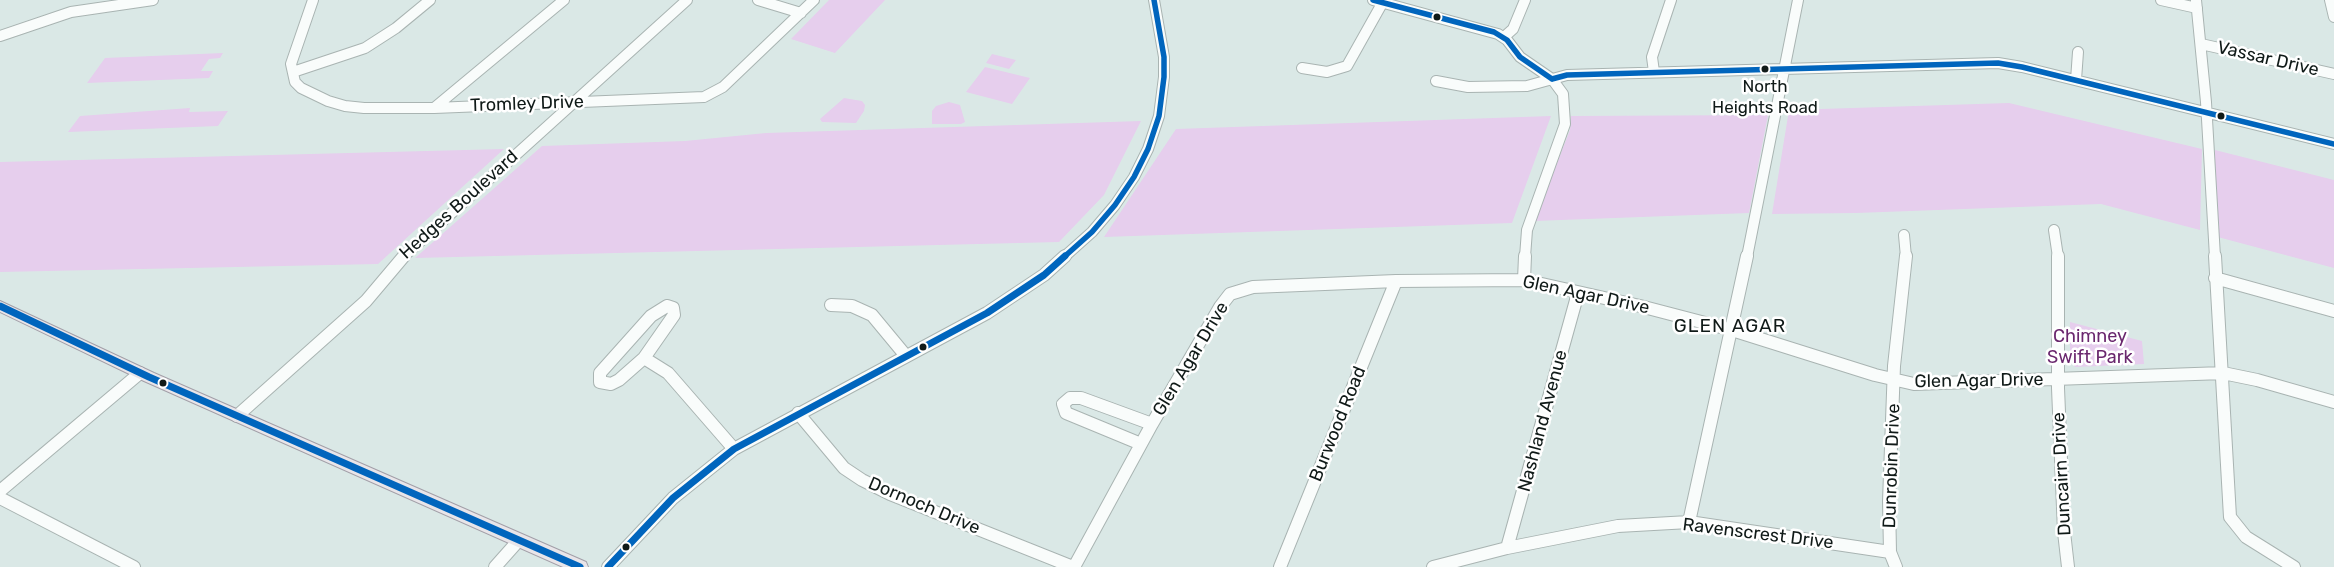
<!DOCTYPE html>
<style>
body{margin:0}
canvas{display:block;background:#dae8e6}
</style>
<canvas width="2334" height="567"></canvas>
<script>
const g = document.querySelector('canvas').getContext('2d');
g.lineJoin = 'round';
function fill(path, color) {
  g.fillStyle = color;
  g.fill(path, 'evenodd');
}
function shape(rows) {
  const path = new Path2D();
  for (const r of rows) {
    path.moveTo(r[0], r[1]);
    for (let i = 2; i < r.length; i += 2) path.lineTo(r[i], r[i + 1]);
  }
  return path;
}
function stroke(path, color, width, dash) {
  g.strokeStyle = color;
  g.lineWidth = width;
  g.lineCap = dash ? 'butt' : 'round';
  g.setLineDash(dash || []);
  g.stroke(path);
}
function label(font, color, halo, rows, align = 'center') {
  g.font = font + ' Rubik,sans-serif';
  g.lineWidth = 5;
  g.setLineDash([]);
  g.textBaseline = 'middle';
  g.strokeStyle = halo;
  g.fillStyle = color;
  for (const [text, x, y, turn = 0] of rows) {
    g.save();
    g.translate(x, y);
    g.rotate((+turn || 0) * Math.PI / 180);
    g.textAlign = isNaN(turn) ? turn : align;
    if (halo) g.strokeText(text, 0, 0);
    g.fillText(text, 0, 0);
    g.restore();
  }
}
fill(shape([
 [829,0,885,0,835,53,791,39],
 [223,53,220,58,209,59,201,71,213,71,209,78,87,83,105,58],
 [992,54,1016,60,1009,69,986,63],
 [985,67,1030,78,1012,104,966,92],
 [844,98,862,101,865,105,864,111,856,123,822,122,820,119],
 [949,102,960,105,965,122,961,124,932,124,932,111,936,106],
 [2009,103,2202,149,2200,230,2101,204,1856,213,1772,214,1789,110],
 [190,108,189,112,228,111,218,126,68,132,80,116],
 [1768,115,1749,213,1534,221,1570,130,1571,116],
 [1551,116,1512,223,1104,237,1176,129],
 [1141,121,1104,195,1059,242,415,258,542,146,685,141,766,133],
 [504,149,378,264,0,272,0,162],
 [2215,150,2334,180,2334,268,2214,236],
 [2070,322,2142,341,2144,364,2075,367,2070,358]
]), '#e6ceed');
const minorFar1 = shape([
 [313,0,291,64,295,82,301,88,328,101,345,106,364,108,434,108,704,97,723,87,814,0],
 [758,0,801,13],
 [1373,0,1498,34,1507,40,1520,57,1552,79,1563,94,1565,124,1527,230,1525,257],
 [2161,0,2197,8],
 [2196,0,2206,102,2215,257],
 [2330,0,2334,17],
 [0,36,71,12,153,0],
 [1504,37,1513,29,1525,0],
 [2201,44,2334,74],
 [1302,68,1327,72,1347,66,1384,0],
 [293,72,365,48,396,28,430,0],
 [1654,72,1652,57,1671,0],
 [2076,80,2078,52],
 [1436,81,1468,87,1527,86,1567,75,1998,63,2022,67,2334,144],
 [434,108,564,0],
 [2054,230,2058,257],
 [1904,235,1906,257],
 [403,257,687,0],
 [1064,257,1092,232,1115,205,1134,177,1148,149,1159,116,1164,77,1164,57,1154,0],
 [1747,257,1798,0]
]);
const minor = shape([
 [2058,256,2058,388,2064,532,2068,567],
 [2215,256,2230,517,2246,537,2294,567],
 [2215,278,2334,311],
 [1524,280,1525,256],
 [831,305,852,306,872,315,906,356],
 [667,306,673,308,674,315,644,358,619,380,611,384,600,382,600,373,651,316,667,306],
 [644,358,668,373,734,449],
 [798,413,844,468,862,480,890,494,1073,567],
 [237,416,366,301,404,256],
 [1141,444,1066,413,1063,404,1070,398,1081,398,1152,424],
 [0,491,140,373],
 [0,498,134,567],
 [1689,522,1747,256],
 [1507,548,1578,293],
 [1890,552,1889,501,1894,366,1906,256],
 [495,567,519,540],
 [608,567,673,498,734,449,987,313,1044,275,1065,256],
 [1074,567,1152,424,1220,307,1230,294,1253,287,1396,281,1524,280,1640,306,1732,330,1875,375,1914,384,2223,373,2257,380,2334,402],
 [1280,567,1396,281],
 [1433,567,1507,548,1618,526,1689,522,1890,552,1896,567]
]);
const major = shape([
 [0,301,154,373,586,562,588,567,563,567,144,381,0,312,0,301]
]);
stroke(minorFar1, '#a9b4b2', 12);
stroke(minor, '#a9b4b2', 14);
stroke(major, '#a29fa8', 2);
stroke(minorFar1, '#f9fcfb', 10);
stroke(minor, '#f9fcfb', 12);
fill(major, '#e8e5e9');
stroke(shape([
 [1373,0,1494,32,1507,40,1520,57,1552,79],
 [1552,79,1567,75,1998,63,2022,67,2334,144],
 [1064,257,1092,232,1115,205,1134,177,1148,149,1159,116,1164,77,1164,57,1154,0]
]), '#0065bd', 5.5);
stroke(shape([
 [0,306,149,377,580,567],
 [608,567,673,498,734,449,987,313,1044,275,1065,256]
]), '#0065bd', 7);
for (const [x, y, r, color] of [
 [1437,17,4.5,"#101a18"],
 [1765,69,4.5,"#101a18"],
 [2221,116,4.5,"#101a18"],
 [923,347,4.5,"#101a18"],
 [163,383,4.5,"#101a18"],
 [626,547,4.5,"#101a18"]
]) {
  const dot = new Path2D();
  dot.arc(x, y, r, 0, 2 * Math.PI);
  g.fillStyle = color;
  g.fill(dot);
  stroke(dot, '#fff', 2);
}
label('17px', '#101a18', '#fff', [
 ["North",1765,87],
 ["Heights Road",1765,108]
]);
label('18px', '#101a18', '#fff', [
 ["Vassar Drive",2268,59,13],
 ["Tromley Drive",527,104,-2],
 ["Hedges Boulevard",459,205,-42],
 ["Glen Agar Drive",1586,295,12],
 ["Glen Agar Drive",1191,359,-59],
 ["Glen Agar Drive",1979,381,-1],
 ["Nashland Avenue",1543,421,-75],
 ["Burwood Road",1338,424,-68],
 ["Dunrobin Drive",1892,466,-88],
 ["Duncairn Drive",2062,474,-93],
 ["Dornoch Drive",924,506,23],
 ["Ravenscrest Drive",1758,534,7]
]);
label('18px', '#6a276e', '#fff', [
 ["Chimney",2090,337],
 ["Swift Park",2090,358]
]);
g.letterSpacing = '1px';
label('19px', '#101a18', '#fff', [
 ["GLEN AGAR",1730,327]
]);
g.letterSpacing = '0px';
</script>
